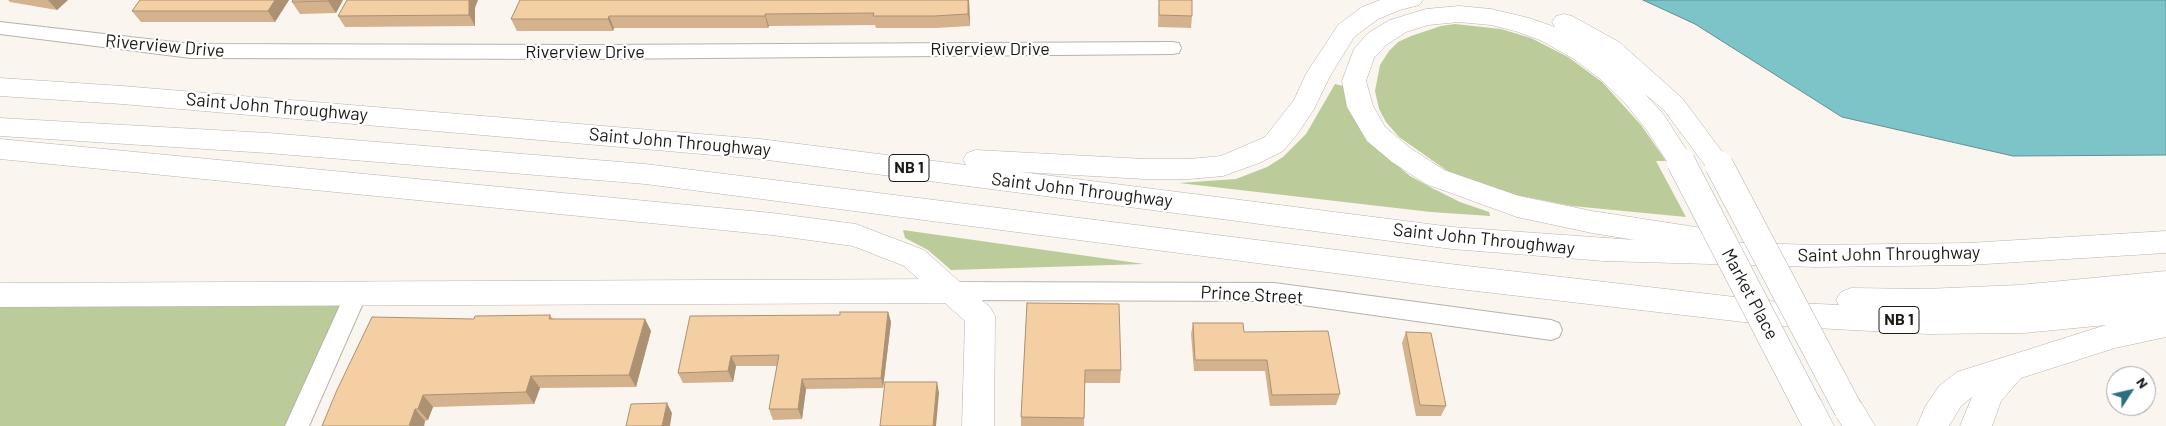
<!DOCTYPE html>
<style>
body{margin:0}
#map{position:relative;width:2166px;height:426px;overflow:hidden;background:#fbf5ef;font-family:Barlow,sans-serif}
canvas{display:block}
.north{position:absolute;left:2106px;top:366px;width:50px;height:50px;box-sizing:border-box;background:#fff;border:1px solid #a4a3a2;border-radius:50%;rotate:55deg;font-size:14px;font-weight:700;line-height:20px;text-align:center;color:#1c1a17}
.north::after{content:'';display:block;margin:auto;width:18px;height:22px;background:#2a707e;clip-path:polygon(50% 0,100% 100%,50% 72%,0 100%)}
</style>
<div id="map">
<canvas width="2166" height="426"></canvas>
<div class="north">N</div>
</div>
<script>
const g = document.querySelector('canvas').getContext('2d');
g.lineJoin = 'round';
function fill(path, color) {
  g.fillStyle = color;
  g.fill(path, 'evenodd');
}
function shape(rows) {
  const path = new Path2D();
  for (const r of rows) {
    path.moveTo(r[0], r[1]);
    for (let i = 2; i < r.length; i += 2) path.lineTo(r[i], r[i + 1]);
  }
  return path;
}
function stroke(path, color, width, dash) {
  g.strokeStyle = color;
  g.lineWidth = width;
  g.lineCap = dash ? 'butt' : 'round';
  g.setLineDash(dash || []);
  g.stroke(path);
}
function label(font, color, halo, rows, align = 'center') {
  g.font = font + ' Barlow,sans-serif';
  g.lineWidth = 4.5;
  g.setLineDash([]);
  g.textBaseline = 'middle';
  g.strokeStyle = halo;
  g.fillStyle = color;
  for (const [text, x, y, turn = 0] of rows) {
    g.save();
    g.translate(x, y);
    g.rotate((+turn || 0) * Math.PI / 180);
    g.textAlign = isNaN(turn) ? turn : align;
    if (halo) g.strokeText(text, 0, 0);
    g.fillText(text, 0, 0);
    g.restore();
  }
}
fill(shape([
 [1455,24,1501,29,1531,38,1568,57,1602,82,1641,125,1666,161,1656,161,1686,217,1572,206,1516,195,1482,186,1446,170,1399,137,1386,122,1379,109,1375,91,1380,65,1389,51,1398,42,1411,36,1441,26],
 [1335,84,1347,87,1353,114,1361,131,1372,144,1387,157,1410,176,1432,188,1460,202,1489,212,1490,216,1431,212,1179,183,1236,179,1267,167,1283,157,1306,134],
 [903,230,1144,264,951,270,928,250,905,238],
 [357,292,297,426,0,426,0,295]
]), '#bccb9a');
const water = shape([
 [1643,0,2166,0,2166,155,2013,156,1842,117,1695,24,1643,0]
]);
fill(water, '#7dc4c9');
stroke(water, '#609194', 1);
const minor = shape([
 [0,22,191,44,590,45,1172,42,1179,43,1181,48,1179,53,1172,54,590,59,191,58,0,34,0,22],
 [951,282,1274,283,1551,320,1559,323,1562,330,1559,337,1551,340,1274,301,951,300,943,297,940,291,943,285,951,282],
 [357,283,365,286,368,292,309,426,285,426,346,292,349,286,357,283]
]);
const tertiary = shape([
 [951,279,961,283,990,307,995,316,994,426,962,426,965,321,945,303,0,307,0,283,951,279],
 [1807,391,1818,395,1834,426,1802,426,1791,405,1796,395,1807,391],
 [1848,395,1859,399,1875,426,1842,426,1832,409,1837,399,1848,395]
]);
const motorway = shape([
 [1380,0,1423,0,1419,5,1400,10,1378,19,1354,37,1330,76,1314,109,1298,133,1283,151,1259,163,1223,176,1189,179,1145,179,1021,172,1452,227,1635,240,1592,233,1517,217,1426,184,1392,162,1367,141,1347,107,1342,81,1354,49,1368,33,1390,20,1426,9,1459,6,1491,9,1529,18,1555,27,1552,22,1556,16,1564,14,1572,16,1619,42,1682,98,1732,165,1728,172,1719,175,1710,172,1664,110,1645,94,1664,115,1694,162,1690,169,1681,172,1672,169,1646,129,1624,102,1599,78,1574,59,1540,40,1515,31,1491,25,1459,22,1428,25,1406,32,1386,45,1374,58,1366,81,1373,106,1385,127,1410,148,1444,170,1519,196,1592,211,1702,228,1712,231,1716,239,1715,242,1817,245,1969,243,2166,231,2166,253,1969,265,1817,267,1604,261,1452,249,760,159,122,104,0,96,0,78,122,86,760,139,966,165,963,160,967,153,976,150,1145,159,1189,159,1221,156,1265,137,1294,100,1306,74,1338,25,1362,7,1380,0],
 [0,118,268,133,645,164,1450,264,1778,302,1839,305,1836,300,1841,292,1851,288,1925,289,2019,285,2166,271,2166,295,2022,309,2166,295,2166,337,2115,348,2021,378,2001,401,1992,426,1960,426,1972,397,1961,406,1949,426,1917,426,1925,407,1939,386,1957,372,2106,325,2024,333,1928,334,1778,326,1450,288,645,184,268,153,0,136,0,118],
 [0,139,772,213,856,224,924,250,961,283,965,291,961,299,951,303,941,299,904,266,853,246,772,235,0,159,0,139]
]);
stroke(minor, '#b8b2ac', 2);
stroke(tertiary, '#b8b2ac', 1);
stroke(motorway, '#b8b2ac', 1);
fill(minor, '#fff');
fill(tertiary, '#fff');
fill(motorway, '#fff');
const tertiaryBridge = shape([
 [1681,162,1807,405],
 [1719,165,1848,409]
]);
stroke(tertiaryBridge, '#b8b2ac', 29, []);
stroke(tertiaryBridge, '#fff', 28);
fill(shape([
 [8,0,68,0,57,10,10,2],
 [140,0,289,0,275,22,141,22,132,11],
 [343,0,336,13,300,14,292,2],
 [520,0,969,0,970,26,936,28,876,28,875,25,769,26,768,28,614,28,613,31,517,31,511,19],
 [1159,0,1192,0,1192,16,1191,28,1158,27],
 [475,8,475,26,345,27,338,16],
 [1027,303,1121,370,1120,383,1085,383,1084,426,1021,426,1021,417],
 [888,312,891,322,883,388,806,389,802,419,773,420,769,409,777,366,736,366,733,382,683,383,678,373,840,315],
 [550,315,553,319,645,319,651,331,636,387,540,388,534,404,433,407,428,420,425,421,424,426,322,426,474,319],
 [1193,323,1244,332,1340,394,1336,405,1270,406,1265,371,1194,371,1191,334],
 [1406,332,1446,406,1441,416,1416,416,1402,343]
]), '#d3b28d');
fill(shape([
 [48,0,68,0,57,10],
 [275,0,289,0,275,22,268,11],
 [329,0,343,0,336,13,328,1],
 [469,0,478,0,475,8,475,26,469,15],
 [968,0,969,0,970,26,968,14],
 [765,14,769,26,768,28,765,16],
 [609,16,614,28,613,31,608,19],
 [888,312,891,322,883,388,881,378],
 [645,319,651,331,636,387,629,375],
 [731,356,736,366,733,382,728,371],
 [531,376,540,388,534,404,526,392],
 [802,379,806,389,802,419,798,409],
 [937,382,939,393,936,426,933,426],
 [423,395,433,407,428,420,418,409],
 [667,403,672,413,670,426,662,426],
 [415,409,425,421,424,426,409,426]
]), '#ac9173');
const building = shape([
 [140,0,275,0,268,11,132,11,140,0],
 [293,0,329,0,328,1,292,2,293,0],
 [347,0,469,0,469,15,338,16,347,0],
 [520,0,968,0,968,14,934,16,873,16,874,13,765,14,765,16,609,16,608,19,511,19,520,0],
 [1159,0,1192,0,1192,16,1159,15,1159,0],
 [1027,303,1119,304,1121,370,1085,370,1084,418,1021,417,1027,303],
 [840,312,888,312,881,378,802,379,798,409,769,409,779,355,731,356,728,371,678,373,690,316,840,315,840,312],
 [550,315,549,319,645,319,629,375,531,376,526,392,423,395,418,409,415,409,409,426,322,426,337,390,372,317,474,319,475,316,550,315],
 [1193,323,1243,323,1244,332,1328,331,1340,394,1272,395,1267,360,1195,360,1193,323],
 [1406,332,1431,333,1446,406,1420,405,1406,332],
 [885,382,937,382,933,426,880,426,885,382],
 [667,403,662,426,626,426,631,404,667,403]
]);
fill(building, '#f5cfa4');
stroke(building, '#ac9173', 1);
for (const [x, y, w] of [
 [909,168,40],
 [1899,320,40]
]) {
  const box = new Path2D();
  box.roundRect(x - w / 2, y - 13.5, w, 27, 4);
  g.fillStyle = '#fff';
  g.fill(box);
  stroke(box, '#1c1a17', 1);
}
label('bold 16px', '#1c1a17', null, [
 ["NB 1",909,168],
 ["NB 1",1899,320]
]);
label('18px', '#1c1a17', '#fff', [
 ["Riverview Drive",165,46,5],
 ["Riverview Drive",990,49],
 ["Riverview Drive",585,52],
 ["Saint John Throughway",277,107,5],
 ["Saint John Throughway",680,142,5],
 ["Saint John Throughway",1082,190,7],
 ["Saint John Throughway",1484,239,6],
 ["Saint John Throughway",1889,254,-1],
 ["Market Place",1750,294,62],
 ["Prince Street",1252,295,3]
]);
</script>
